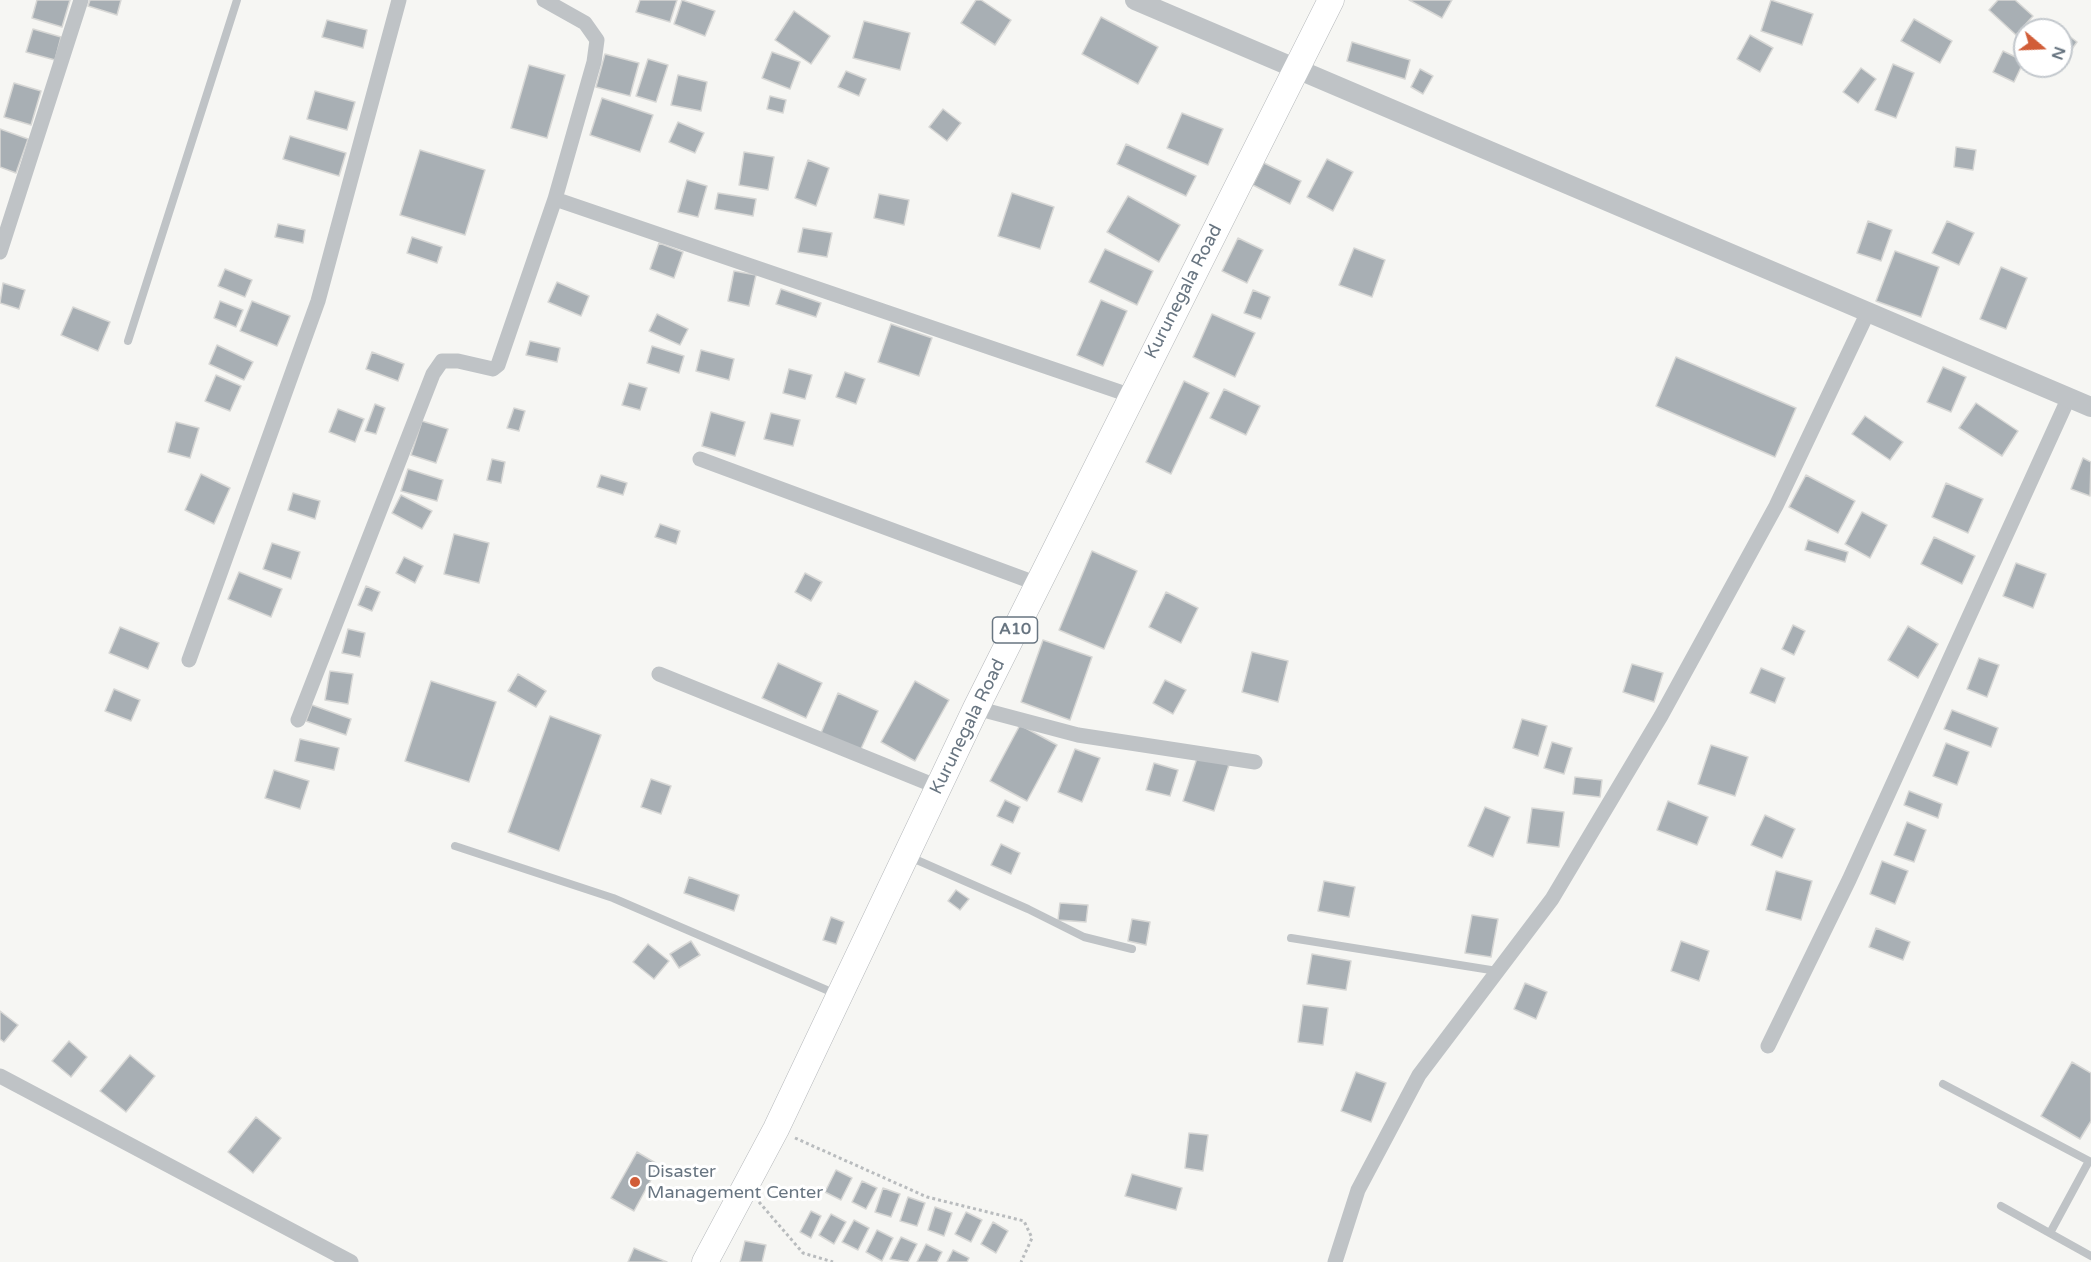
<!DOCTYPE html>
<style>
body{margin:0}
#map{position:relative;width:2091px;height:1262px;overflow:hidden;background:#f6f6f3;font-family:"Varela Round",sans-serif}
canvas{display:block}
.north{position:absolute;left:2013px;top:18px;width:60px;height:60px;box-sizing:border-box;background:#fff;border:2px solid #c3c8cd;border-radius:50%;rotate:109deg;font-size:16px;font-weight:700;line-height:24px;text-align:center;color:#687581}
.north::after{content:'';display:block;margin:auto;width:21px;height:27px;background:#d15d38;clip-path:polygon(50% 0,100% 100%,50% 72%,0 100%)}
</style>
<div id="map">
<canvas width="2091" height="1262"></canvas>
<div class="north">N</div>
</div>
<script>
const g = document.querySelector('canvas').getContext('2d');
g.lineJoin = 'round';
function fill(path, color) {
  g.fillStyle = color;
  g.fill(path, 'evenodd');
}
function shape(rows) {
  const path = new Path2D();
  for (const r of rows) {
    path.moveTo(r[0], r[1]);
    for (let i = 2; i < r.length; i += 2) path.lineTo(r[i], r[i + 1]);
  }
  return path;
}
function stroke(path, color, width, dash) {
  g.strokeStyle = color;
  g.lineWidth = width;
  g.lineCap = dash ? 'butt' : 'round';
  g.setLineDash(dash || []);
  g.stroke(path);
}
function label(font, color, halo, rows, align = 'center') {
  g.font = font + ' "Varela Round",sans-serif';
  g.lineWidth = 6;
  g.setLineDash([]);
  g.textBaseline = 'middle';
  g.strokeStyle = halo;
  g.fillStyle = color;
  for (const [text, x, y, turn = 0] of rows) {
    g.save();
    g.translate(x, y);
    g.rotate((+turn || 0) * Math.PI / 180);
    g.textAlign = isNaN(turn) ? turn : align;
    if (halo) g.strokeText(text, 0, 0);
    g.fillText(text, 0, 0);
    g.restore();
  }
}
const building = shape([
 [37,0,70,0,62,27,32,18,37,0],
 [90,0,121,0,117,15,88,6,90,0],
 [640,0,677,0,670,22,636,12,640,0],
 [682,0,715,11,705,36,674,24,682,0],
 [976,0,981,0,1011,20,995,45,961,23,976,0],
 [1409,0,1452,0,1442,18,1409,0],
 [1771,0,1813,14,1802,45,1761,31,1771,0],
 [1998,0,2015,0,2033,16,2016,35,1989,10,1998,0],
 [794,11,830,36,811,64,775,40,794,11],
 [1101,17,1158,47,1138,84,1082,54,1101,17],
 [1914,19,1952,41,1940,63,1901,41,1914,19],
 [327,20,367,30,363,48,322,37,327,20],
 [864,21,910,33,900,70,853,58,864,21],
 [33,29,61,37,55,60,26,52,33,29],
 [2064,32,2077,42,2064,60,2061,58,2061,36,2064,32],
 [1750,35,1773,48,1760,72,1737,59,1750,35],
 [1352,42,1410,60,1405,79,1347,61,1352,42],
 [2003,51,2024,61,2014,82,1993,72,2003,51],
 [772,52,800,62,790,89,762,78,772,52],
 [605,54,639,63,630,96,596,87,605,54],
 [648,59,668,65,656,102,636,96,648,59],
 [1893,64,1914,73,1896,118,1875,110,1893,64],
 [529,65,565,75,547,138,511,128,529,65],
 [1861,68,1876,79,1858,103,1843,92,1861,68],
 [1420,69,1433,76,1423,94,1411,87,1420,69],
 [846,71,866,79,859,96,838,87,846,71],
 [678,75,707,82,701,111,671,105,678,75],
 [14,83,41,91,31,125,4,117,14,83],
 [315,91,355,102,347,130,307,119,315,91],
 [770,96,786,100,783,113,767,109,770,96],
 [602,98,653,115,640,152,590,135,602,98],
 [943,109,961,123,947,141,929,127,943,109],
 [1182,113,1223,129,1208,165,1167,148,1182,113],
 [678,122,704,133,695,153,669,142,678,122],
 [0,129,28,139,16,173,0,167,0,129],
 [290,136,346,153,339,176,283,159,290,136],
 [1126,144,1196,176,1186,196,1117,164,1126,144],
 [1956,147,1976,150,1973,170,1954,167,1956,147],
 [420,150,485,170,465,235,400,215,420,150],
 [744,152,774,157,768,190,739,185,744,152],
 [1327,159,1353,172,1333,211,1307,197,1327,159],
 [808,160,829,168,816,206,795,198,808,160],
 [1264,163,1301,181,1290,204,1253,185,1264,163],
 [687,180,707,186,698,217,678,212,687,180],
 [718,193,756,199,753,216,715,209,718,193],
 [1012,193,1054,207,1040,249,998,236,1012,193],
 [879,194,909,200,904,225,874,218,879,194],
 [1128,196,1180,225,1159,262,1107,232,1128,196],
 [1868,221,1892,230,1881,261,1857,253,1868,221],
 [1947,221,1974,233,1959,265,1932,253,1947,221],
 [278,224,305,230,303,243,275,237,278,224],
 [803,228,832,233,827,257,798,252,803,228],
 [412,237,442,247,437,263,407,253,412,237],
 [1238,238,1263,250,1247,283,1222,271,1238,238],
 [659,243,683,252,674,278,650,269,659,243],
 [1354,248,1385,260,1372,297,1339,285,1354,248],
 [1105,249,1153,271,1137,305,1089,282,1105,249],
 [1895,251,1939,267,1921,317,1876,301,1895,251],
 [2001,267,2027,278,2006,329,1980,319,2001,267],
 [225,269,252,280,245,297,218,286,225,269],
 [734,271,756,275,749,306,728,301,734,271],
 [557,282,589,296,581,316,548,302,557,282],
 [3,283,25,290,19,309,0,303,3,283],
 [781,289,821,303,816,317,776,304,781,289],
 [1253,290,1270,297,1261,319,1244,313,1253,290],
 [1101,300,1127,311,1103,366,1077,355,1101,300],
 [220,301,243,310,236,327,214,318,220,301],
 [252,301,290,316,277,346,240,331,252,301],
 [73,307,110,322,98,351,61,335,73,307],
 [657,314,688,329,680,345,649,331,657,314],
 [1212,314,1255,333,1235,377,1193,357,1212,314],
 [891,324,932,338,919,376,878,362,891,324],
 [530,341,560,348,557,362,526,355,530,341],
 [217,345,253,362,244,380,209,364,217,345],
 [652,346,684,356,679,373,647,363,652,346],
 [701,350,734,359,729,380,696,371,701,350],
 [372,352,404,364,398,381,366,369,372,352],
 [1676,357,1796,408,1775,457,1656,406,1676,357],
 [1943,367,1966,377,1951,412,1927,402,1943,367],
 [789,369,812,375,805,399,783,393,789,369],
 [845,372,865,379,856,404,836,397,845,372],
 [216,375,241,386,230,411,205,401,216,375],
 [1184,381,1209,393,1171,474,1146,462,1184,381],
 [629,383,647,388,640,410,622,405,629,383],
 [1224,389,1260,406,1246,435,1210,418,1224,389],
 [1976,403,2018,431,2002,456,1959,428,1976,403],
 [375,404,385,408,376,434,365,431,375,404],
 [514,408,525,411,519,431,507,428,514,408],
 [338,409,364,419,355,442,329,432,338,409],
 [711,412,745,422,735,456,702,446,711,412],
 [771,413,800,420,793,446,764,439,771,413],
 [1865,416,1903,442,1890,460,1852,434,1865,416],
 [422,421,448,429,436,463,411,455,422,421],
 [176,422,199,428,190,458,168,452,176,422],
 [2083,458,2091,462,2090,496,2071,489,2083,458],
 [492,459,505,462,501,483,487,480,492,459],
 [408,469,443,480,437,501,401,491,408,469],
 [201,474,230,488,214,524,185,510,201,474],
 [601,475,627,483,623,495,597,487,601,475],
 [1806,475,1855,501,1838,533,1789,507,1806,475],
 [1946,483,1983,499,1968,533,1932,517,1946,483],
 [293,493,320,501,315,519,288,510,293,493],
 [401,495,432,511,422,529,392,513,401,495],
 [1862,512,1887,525,1870,558,1845,544,1862,512],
 [660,524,680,531,676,544,655,537,660,524],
 [454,534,489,543,479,583,444,574,454,534],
 [1934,537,1975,556,1962,584,1921,564,1934,537],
 [1808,540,1848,552,1845,562,1805,550,1808,540],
 [272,543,300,552,291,579,263,569,272,543],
 [1092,551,1137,571,1104,649,1059,630,1092,551],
 [404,557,423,566,415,583,396,573,404,557],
 [2016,563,2046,574,2033,608,2003,596,2016,563],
 [239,572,282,589,271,617,228,599,239,572],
 [805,573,822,582,811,601,795,592,805,573],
 [366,586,380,592,372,611,358,605,366,586],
 [1166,592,1198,608,1181,643,1149,627,1166,592],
 [1793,625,1805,631,1794,655,1782,649,1793,625],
 [1908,626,1938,644,1918,678,1888,660,1908,626],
 [120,627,159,643,148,669,109,653,120,627],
 [348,629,365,633,360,657,342,653,348,629],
 [1043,640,1092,657,1070,720,1021,702,1043,640],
 [1252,652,1288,661,1278,702,1242,692,1252,652],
 [1979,658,1999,665,1987,697,1967,689,1979,658],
 [778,663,822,683,806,718,762,698,778,663],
 [1632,664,1663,673,1654,702,1623,692,1632,664],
 [1761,668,1785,678,1775,703,1750,693,1761,668],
 [330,671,353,674,348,704,325,700,330,671],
 [518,674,546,691,536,707,508,691,518,674],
 [1165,680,1186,690,1173,714,1153,703,1165,680],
 [431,681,496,702,469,782,405,761,431,681],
 [915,681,949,700,915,761,881,742,915,681],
 [114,689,140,700,131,721,105,711,114,689],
 [838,693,878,711,860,751,821,733,838,693],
 [312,705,351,719,346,735,306,721,312,705],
 [1952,710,1998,728,1991,747,1944,729,1952,710],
 [550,716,601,735,559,851,508,832,550,716],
 [1522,719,1547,726,1538,756,1513,748,1522,719],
 [1020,725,1057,745,1027,801,990,781,1020,725],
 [300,739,339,748,334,770,295,761,300,739],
 [1552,742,1572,748,1564,774,1544,768,1552,742],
 [1946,743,1969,752,1957,785,1933,776,1946,743],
 [1711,745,1748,757,1735,796,1698,784,1711,745],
 [1075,749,1100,758,1082,802,1058,792,1075,749],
 [1198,755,1229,765,1214,811,1183,801,1198,755],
 [1154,763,1178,770,1170,796,1146,790,1154,763],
 [274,770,309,781,300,809,265,798,274,770],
 [1575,777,1602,780,1600,797,1573,794,1575,777],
 [651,779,671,786,661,814,641,807,651,779],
 [1909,791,1942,804,1938,818,1904,805,1909,791],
 [1005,800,1020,807,1013,823,997,816,1005,800],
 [1668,801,1708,817,1697,845,1657,830,1668,801],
 [1485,807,1510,817,1493,857,1468,846,1485,807],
 [1532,808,1564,812,1559,847,1527,843,1532,808],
 [1765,815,1795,829,1782,858,1751,845,1765,815],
 [1907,822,1926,830,1914,862,1894,855,1907,822],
 [1001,844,1020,853,1011,874,991,865,1001,844],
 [1882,861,1908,871,1895,904,1870,894,1882,861],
 [1776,871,1812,881,1801,920,1766,910,1776,871],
 [689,877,739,895,734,911,684,893,689,877],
 [1324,881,1355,887,1349,917,1318,911,1324,881],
 [956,890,969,899,960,910,948,901,956,890],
 [1060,903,1088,905,1086,922,1058,920,1060,903],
 [1472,915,1498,919,1491,957,1465,953,1472,915],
 [831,917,844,922,836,944,823,940,831,917],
 [1132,919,1150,922,1146,945,1128,941,1132,919],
 [1876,928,1910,942,1903,960,1869,947,1876,928],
 [691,941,700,955,679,968,670,954,691,941],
 [1681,941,1709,951,1699,981,1671,971,1681,941],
 [648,944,669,961,654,979,633,962,648,944],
 [1312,954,1351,961,1346,990,1307,984,1312,954],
 [1525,983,1547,992,1536,1019,1514,1009,1525,983],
 [1303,1005,1328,1008,1323,1045,1298,1042,1303,1005],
 [0,1011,18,1025,4,1042,0,1039,0,1011],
 [69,1041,87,1057,71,1077,52,1061,69,1041],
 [130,1055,155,1076,126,1112,100,1091,130,1055],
 [2072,1062,2091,1073,2091,1121,2080,1139,2041,1116,2072,1062],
 [1356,1072,1386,1083,1371,1122,1341,1111,1356,1072],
 [256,1117,281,1138,253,1173,228,1152,256,1117],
 [1189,1133,1208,1135,1203,1171,1185,1168,1189,1133],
 [637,1152,659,1165,634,1211,611,1198,637,1152],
 [836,1170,852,1178,841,1200,825,1192,836,1170],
 [1132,1174,1182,1188,1176,1210,1125,1196,1132,1174],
 [862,1181,877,1188,866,1209,852,1202,862,1181],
 [883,1188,900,1194,891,1217,875,1212,883,1188],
 [908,1197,925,1203,917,1226,900,1221,908,1197],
 [935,1207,952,1213,944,1236,928,1230,935,1207],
 [811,1211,821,1216,811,1238,800,1232,811,1211],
 [966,1212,982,1220,971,1242,955,1234,966,1212],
 [831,1214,846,1222,834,1244,819,1235,831,1214],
 [854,1220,869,1228,858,1250,842,1242,854,1220],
 [993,1222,1008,1231,996,1253,981,1244,993,1222],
 [877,1230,893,1238,882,1261,866,1252,877,1230],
 [901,1237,917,1244,908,1262,890,1259,901,1237],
 [745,1241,766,1245,762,1262,740,1262,745,1241],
 [926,1244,942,1252,937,1262,917,1262,926,1244],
 [634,1248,667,1262,628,1262,634,1248],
 [953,1250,969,1258,967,1262,947,1262,953,1250]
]);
fill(building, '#a8afb4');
stroke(building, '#d7d7d5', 1.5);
const trunk = shape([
 [705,1262,776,1129,976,708,1331,0]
]);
stroke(trunk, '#b4b7ba', 27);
stroke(shape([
 [795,1138,927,1197,1024,1221,1032,1238,1021,1262],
 [759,1202,803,1253,833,1262]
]), '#b9bcbe', 3, [3, 3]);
stroke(shape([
 [128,341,237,0],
 [455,846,613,898,836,994],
 [910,857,1028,909,1084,937,1132,949],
 [1291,938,1497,971],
 [1943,1084,2091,1162],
 [2001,1206,2091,1256],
 [2050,1233,2089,1161]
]), '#bfc3c6', 8);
stroke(shape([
 [544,0,585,23,597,40,594,62,555,199],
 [0,252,81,0],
 [700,459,1038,584],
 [189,660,318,301,399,0],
 [659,674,938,787],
 [976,708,1078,735,1255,762],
 [298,720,433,374,442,361,458,361,493,369,498,365,555,199,1132,396],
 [1768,1046,1849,880,2069,397],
 [0,1076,351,1262],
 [1335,1262,1358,1190,1419,1075,1552,899,1661,716,1776,506,1868,312]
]), '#bfc3c6', 15);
stroke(shape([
 [1135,0,2091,407]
]), '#bfc3c6', 20);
stroke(trunk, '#fff', 26);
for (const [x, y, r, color] of [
 [635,1182,6,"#d15d38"]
]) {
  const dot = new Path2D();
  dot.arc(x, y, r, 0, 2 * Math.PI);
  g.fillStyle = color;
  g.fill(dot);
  stroke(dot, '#fff', 2);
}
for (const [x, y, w] of [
 [1015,630,45]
]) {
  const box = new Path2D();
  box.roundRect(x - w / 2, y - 13, w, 26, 4.5);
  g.fillStyle = '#fff';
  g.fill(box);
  stroke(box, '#687581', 1.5);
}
label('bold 16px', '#687581', null, [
 ["A10",1015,630]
]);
label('18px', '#687581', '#fff', [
 ["Kurunegala Road",1184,292,-63],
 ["Kurunegala Road",968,727,-64]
]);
label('18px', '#687581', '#fff', [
 ["Disaster",647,1172],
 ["Management Center",647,1193]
], 'left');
</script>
